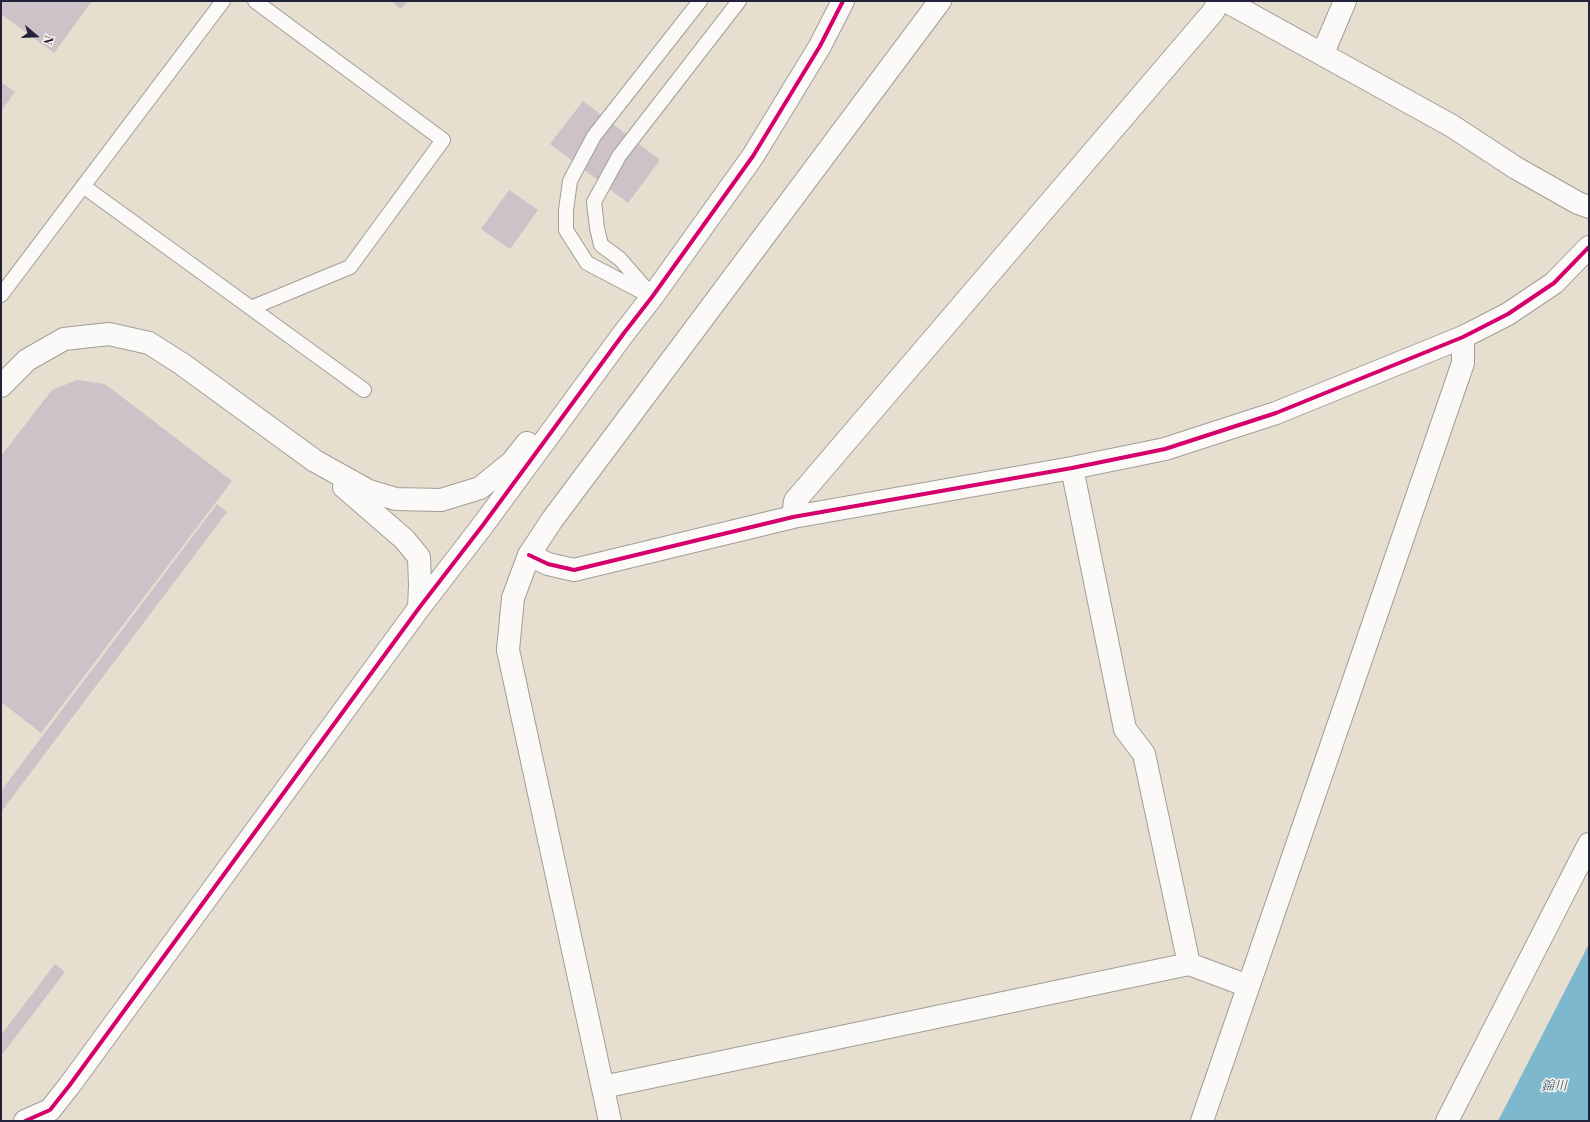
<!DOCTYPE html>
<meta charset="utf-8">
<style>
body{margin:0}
#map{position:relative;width:1590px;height:1122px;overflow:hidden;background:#e6dfcf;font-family:"Libre Bodoni",serif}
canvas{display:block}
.frame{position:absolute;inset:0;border:2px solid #22223b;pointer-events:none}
.north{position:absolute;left:16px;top:16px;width:40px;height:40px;-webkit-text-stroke:3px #f7f3e8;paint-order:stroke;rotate:109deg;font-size:11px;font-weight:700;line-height:16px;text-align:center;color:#22223b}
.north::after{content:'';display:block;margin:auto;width:14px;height:18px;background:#22223b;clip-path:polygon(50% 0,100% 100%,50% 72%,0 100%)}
</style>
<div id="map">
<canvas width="1590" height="1122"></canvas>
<div class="frame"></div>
<div class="north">N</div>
</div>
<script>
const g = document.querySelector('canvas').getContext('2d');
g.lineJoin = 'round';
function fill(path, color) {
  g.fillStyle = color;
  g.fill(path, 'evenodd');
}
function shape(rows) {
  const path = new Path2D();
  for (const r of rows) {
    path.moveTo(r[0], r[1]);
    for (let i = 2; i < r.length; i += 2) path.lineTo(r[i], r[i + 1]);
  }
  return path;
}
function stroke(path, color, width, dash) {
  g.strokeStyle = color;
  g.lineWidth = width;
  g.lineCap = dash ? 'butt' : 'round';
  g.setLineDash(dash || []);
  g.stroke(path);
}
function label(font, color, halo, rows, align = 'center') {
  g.font = font + ' "Libre Bodoni","Noto Serif JP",serif';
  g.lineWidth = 3;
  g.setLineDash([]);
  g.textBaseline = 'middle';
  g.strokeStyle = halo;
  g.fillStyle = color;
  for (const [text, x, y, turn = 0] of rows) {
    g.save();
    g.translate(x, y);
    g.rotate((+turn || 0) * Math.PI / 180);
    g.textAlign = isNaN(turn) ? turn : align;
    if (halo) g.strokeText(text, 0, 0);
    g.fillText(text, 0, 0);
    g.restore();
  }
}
fill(shape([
 [1589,944,1589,1121,1498,1121]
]), '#7eb8cf');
fill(shape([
 [1,1,92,1,54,53,1,14],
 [391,1,408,1,401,9],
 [1,82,15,92,1,111],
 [583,101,660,160,628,203,550,144],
 [509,190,538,210,510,249,481,229],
 [77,380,105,384,232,481,41,733,1,702,1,456,52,390],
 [217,504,227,512,1,812,1,791],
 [55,964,65,972,1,1056,1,1035]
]), '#ccc2c7');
const service = shape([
 [83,186,364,390],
 [647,290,620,259,601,245,597,228,594,202,619,156,739,1],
 [1,295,223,1],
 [652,297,587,263,566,230,566,210,570,181,594,136,700,1],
 [251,308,350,267,443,140,255,1]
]);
const minor = shape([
 [1226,1,1452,126,1516,168,1578,203,1589,207],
 [1323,53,1345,1],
 [1072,468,1125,729,1144,754,1189,964],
 [793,517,795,501,1213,12,1219,1],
 [529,555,548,564,574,570,793,517,1072,468,1165,449,1276,413,1463,337,1508,314,1554,283,1589,247],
 [508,650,610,1121],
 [603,1087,1189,964,1248,986],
 [1202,1121,1463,363,1463,337],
 [1447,1121,1589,844]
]);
const tertiary = shape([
 [1,386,27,360,64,339,109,334,149,343,182,364,315,461,369,491,396,499,441,500,480,488,512,462,527,443],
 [344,487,404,539,419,557,420,585,419,608],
 [508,650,513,598,529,555,552,520,940,1],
 [25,1121,50,1110,69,1086,419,608,483,525,624,333,652,297,753,156,820,46,843,1]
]);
stroke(service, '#a19e97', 16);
stroke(minor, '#a19e97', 24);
stroke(tertiary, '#a19e97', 24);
stroke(service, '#fbfaf8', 14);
stroke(minor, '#fbfaf8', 22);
stroke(tertiary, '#fbfaf8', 22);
stroke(shape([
 [529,555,548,564,574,570,793,517,1072,468,1165,449,1276,413,1463,337,1508,314,1554,283,1589,247],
 [25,1121,50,1110,69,1086,419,608,483,525,624,333,652,297,753,156,820,46,843,1]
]), '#d6006c', 4);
label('italic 13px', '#355776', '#f7f3e8', [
 ["錦川",1554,1087]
]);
</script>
